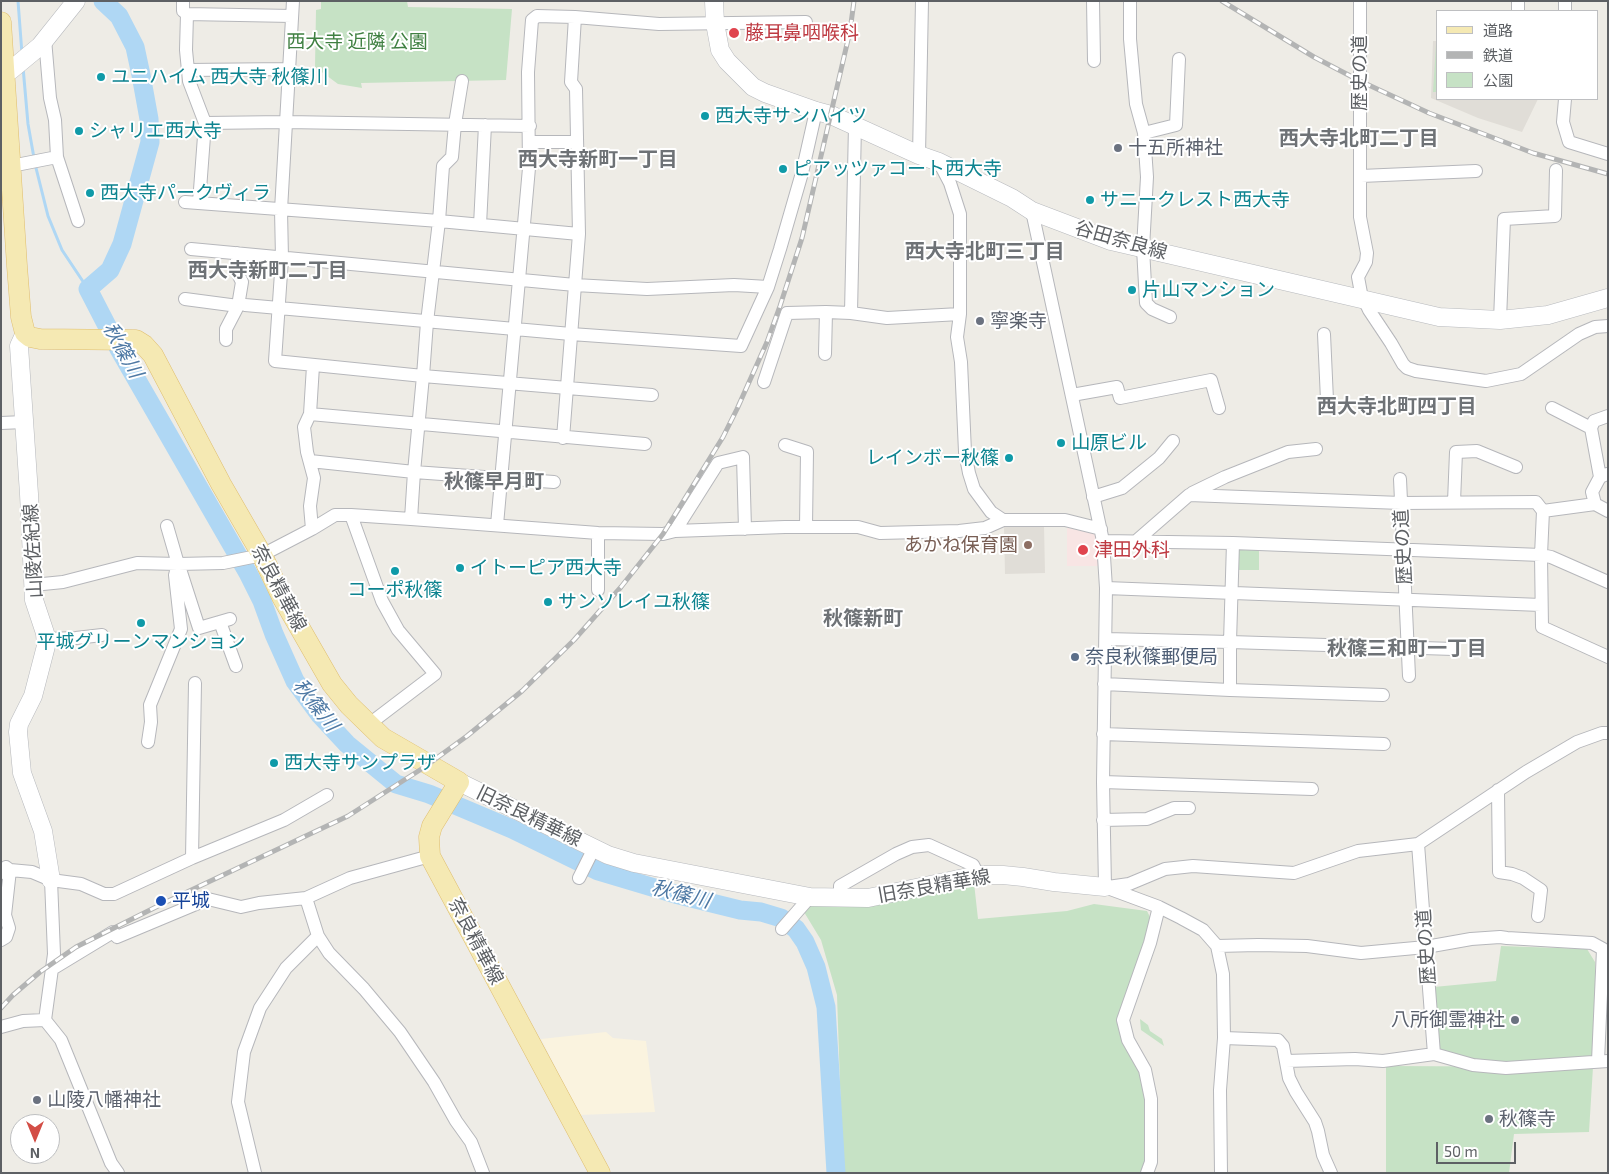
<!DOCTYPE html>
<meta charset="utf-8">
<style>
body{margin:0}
#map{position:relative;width:1609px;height:1174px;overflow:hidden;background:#eeece6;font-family:"Exo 2","Noto Sans JP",sans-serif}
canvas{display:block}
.frame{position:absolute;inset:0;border:2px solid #5d6064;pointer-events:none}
.legend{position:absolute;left:1436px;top:10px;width:162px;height:90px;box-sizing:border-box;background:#fff;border:1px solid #bebfc1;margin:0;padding:6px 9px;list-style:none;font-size:15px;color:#5d6064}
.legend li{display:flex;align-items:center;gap:10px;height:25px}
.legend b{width:25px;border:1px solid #bebfc1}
.north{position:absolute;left:10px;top:1114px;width:50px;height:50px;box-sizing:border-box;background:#fff;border:1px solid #bebfc1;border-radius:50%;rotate:180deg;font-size:14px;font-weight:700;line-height:20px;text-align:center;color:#5d6064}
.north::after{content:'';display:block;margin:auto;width:18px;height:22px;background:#d34e46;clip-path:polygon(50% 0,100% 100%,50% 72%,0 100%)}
.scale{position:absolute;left:1436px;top:1142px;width:80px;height:22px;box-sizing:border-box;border:2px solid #5d6064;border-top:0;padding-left:6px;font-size:15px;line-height:18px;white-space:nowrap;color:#5d6064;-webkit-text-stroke:4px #fff;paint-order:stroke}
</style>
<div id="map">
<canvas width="1609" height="1174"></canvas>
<div class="frame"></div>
<ul class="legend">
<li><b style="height:6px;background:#f5e9b3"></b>道路</li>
<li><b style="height:6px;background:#b3b4b4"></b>鉄道</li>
<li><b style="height:14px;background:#c6e2c5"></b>公園</li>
</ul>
<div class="north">N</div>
<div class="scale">50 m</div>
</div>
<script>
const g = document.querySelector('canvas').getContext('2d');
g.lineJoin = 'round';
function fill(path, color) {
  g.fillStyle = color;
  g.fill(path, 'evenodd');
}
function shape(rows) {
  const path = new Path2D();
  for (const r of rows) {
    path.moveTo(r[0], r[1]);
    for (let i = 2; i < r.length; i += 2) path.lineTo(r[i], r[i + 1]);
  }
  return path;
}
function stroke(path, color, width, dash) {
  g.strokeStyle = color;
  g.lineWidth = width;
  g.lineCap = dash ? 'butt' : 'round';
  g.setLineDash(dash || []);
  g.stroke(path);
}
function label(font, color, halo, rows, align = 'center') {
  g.font = font + ' "Exo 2","Noto Sans JP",sans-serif';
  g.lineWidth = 4;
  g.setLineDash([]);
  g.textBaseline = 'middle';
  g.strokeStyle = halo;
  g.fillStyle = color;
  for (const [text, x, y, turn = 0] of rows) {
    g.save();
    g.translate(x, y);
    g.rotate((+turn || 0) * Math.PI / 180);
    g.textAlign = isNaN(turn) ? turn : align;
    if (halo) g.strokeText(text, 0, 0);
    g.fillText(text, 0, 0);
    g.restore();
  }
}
fill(shape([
 [606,1032,613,1038,646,1041,655,1112,580,1115,541,1039]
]), '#faf3df');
fill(shape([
 [1433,41,1438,41,1438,99,1538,99,1522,132,1478,118,1431,98],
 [1044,525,1045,573,1005,574,1004,526]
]), '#e0ddd7');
fill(shape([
 [1067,528,1099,534,1099,566,1067,566]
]), '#f8e5e4');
fill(shape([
 [321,1,407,1,408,7,512,9,506,80,361,83,362,88,338,84,315,67,316,10,321,9],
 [1436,44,1438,44,1438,92,1433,92],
 [1236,549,1259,550,1259,570,1235,570],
 [974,883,978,919,1067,911,1094,904,1147,911,1150,917,1151,928,1119,1019,1141,1071,1148,1100,1149,1134,1143,1173,843,1173,837,995,821,940,804,912,809,902],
 [1501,946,1587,949,1595,962,1595,1060,1474,1062,1437,1053,1434,987,1496,981],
 [1140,1019,1148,1025,1150,1031,1162,1039,1164,1046,1141,1030],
 [1386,1066,1593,1067,1589,1132,1514,1134,1509,1173,1386,1173]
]), '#c6e2c5');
stroke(shape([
 [18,1,22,54],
 [23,67,28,124,34,158],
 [35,164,48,216,62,250,88,289]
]), '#afd7f4', 3);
stroke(shape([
 [103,1,119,16,135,47,141,75,149,119,150,142,122,244,110,270,88,289,119,349,248,573,262,601,274,634,295,681,320,715,347,744,396,784,429,794,512,829,598,871,675,894,740,910,761,912,781,918,796,929,805,942,816,967,826,1007,836,1173]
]), '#afd7f4', 19);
const street = shape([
 [183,1,183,11,187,14,186,50,189,81,205,123,199,203],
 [293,1,281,210,282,258,275,361,423,376,652,395],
 [1093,1,1094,61],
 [1130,1,1130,39,1136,104,1144,133,1147,177,1143,248,1146,303,1152,309,1170,317],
 [1360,1,1360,217,1367,253,1366,262,1358,277,1361,293,1369,310,1391,343,1403,364,1407,368,1416,371,1486,381,1521,374,1579,334,1595,327,1608,326],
 [1518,1,1518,11],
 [1565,11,1565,1],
 [187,14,292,16],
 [45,39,50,98,55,120,57,157,78,221],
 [188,70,289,69],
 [1565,99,1563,122,1569,142,1608,154],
 [205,123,286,122,530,126],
 [855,125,851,313,887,318,960,314],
 [1144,133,1176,125,1179,59],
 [530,142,576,142],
 [919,155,922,1],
 [939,162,950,183,960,214,960,314,957,337,961,362,965,452,969,473,974,489,991,512,1003,520,1065,520,1101,529],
 [11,166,57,157],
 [1361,176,1476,171],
 [185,202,439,221,579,234],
 [1032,211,1103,541,1106,588,1103,782,1105,887],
 [480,225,485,125],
 [191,249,575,285,647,289,734,285,768,287],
 [185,299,238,306],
 [245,305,571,334,741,346,768,287,780,249,802,173,816,111],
 [1500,320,1504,219,1555,216,1556,170],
 [1324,334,1327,400],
 [226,340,226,329,238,306,242,282,237,272,237,253],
 [825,354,826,312],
 [764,382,787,313,826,312,851,313],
 [1072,395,1117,387,1120,398,1211,380,1219,408],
 [1552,408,1591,428],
 [310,414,645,444],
 [1,423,24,422],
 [563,438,579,234,576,89,571,82,575,17],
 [785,445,807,452,806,527],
 [310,461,414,472,554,482],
 [1600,477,1591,428,1594,421,1608,416],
 [1400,479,1409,676],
 [1192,493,1225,477,1288,452,1316,449],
 [1093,497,1122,488,1159,458,1173,441],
 [1454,502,1456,452,1477,451,1516,467],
 [1595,504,1592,492,1600,477,1607,474],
 [1608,511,1595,504,1543,511,1541,555,1542,627,1608,657],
 [351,515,382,601,398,630,435,674,368,725],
 [411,519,414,472,423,376,427,322,439,221,443,166,452,157,455,124,462,81],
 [497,525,529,168,528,72,532,20,537,16,575,17,659,24,806,22],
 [312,529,310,506,314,478,307,452,304,427,310,414,313,366],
 [675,531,718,463,743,457,745,529],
 [1103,541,1233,543,1541,555,1551,557,1608,582],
 [1135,542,1189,495,1401,503,1536,502,1543,511],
 [180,569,199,628,230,619],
 [33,585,63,582,137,563,178,564,223,563,262,555,312,529,335,515,351,515,411,519,598,533,663,534,675,531,785,527,858,527,880,533,959,531,985,528,1003,520],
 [1106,588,1541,605],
 [598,590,598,533],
 [220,622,236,666],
 [45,639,76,638,102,635],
 [1106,639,1230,642,1233,543],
 [1104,684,1230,690,1230,642,1454,649],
 [1230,690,1383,695],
 [1103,734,1384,744],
 [148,742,151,722,150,705,181,629,175,575,178,564,167,526],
 [1103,782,1312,789],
 [1498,790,1499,872,1512,874,1523,878,1541,890,1538,916],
 [1103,820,1147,819,1174,808,1189,808],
 [192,858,195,683],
 [1,873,10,870,32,872,51,880,81,884,104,894,114,894,192,858,284,820,327,795],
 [579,878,594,848],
 [51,880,54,954,45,1020,61,1040,111,1163,118,1173],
 [1105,887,1159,907,1181,918,1203,930,1217,946,1223,974,1224,1038,1220,1090,1221,1173],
 [1108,887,1129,884,1165,869,1193,866,1294,873,1358,851,1418,844],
 [306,898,318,936,329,953,364,989,400,1032,434,1082,456,1121,471,1142,483,1173],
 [840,898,840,886,896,854,912,847,929,845,973,865,978,875],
 [782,929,810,897],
 [1,940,6,937,9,928,5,915,10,870,6,867],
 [1217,946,1258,945,1307,946,1361,953,1426,947,1471,939,1500,937,1507,938,1592,943,1603,949,1598,1061],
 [52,969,113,932,117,937,208,899,241,907,259,903,306,898,350,878,430,856],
 [1,1027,23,1021,45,1020],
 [1224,1038,1278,1040,1283,1046,1289,1078,1296,1092,1315,1122,1318,1131,1323,1155,1331,1173],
 [1434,1054,1418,844,1526,772,1577,742,1602,733,1608,733],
 [1286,1061,1355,1059,1383,1061,1434,1054,1473,1065,1506,1068,1608,1061],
 [255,1173,238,1102,244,1052,260,1008,286,968,318,936],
 [1147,1173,1151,1162,1151,1099,1145,1070,1128,1040,1123,1020,1150,943,1159,907]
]);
const secondary = shape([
 [714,1,715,23,720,50,727,61,753,87,765,93,816,111,831,115,919,155,939,162,1012,198,1032,211,1111,241,1439,317,1500,320,1548,315,1608,298],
 [5,72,11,70,40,46,76,1],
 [25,333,19,346,29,494,34,600,45,633,46,646,33,696,19,724,18,732,22,773,43,831,51,880],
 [459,782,608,855,634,863,810,897,868,898,978,875,1003,875,1023,877,1054,882,1105,887]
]);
const primary = shape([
 [1,22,17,266,21,317,25,333,30,337,40,339,136,340,144,345,153,355,221,484,262,555,282,597,332,684,349,705,383,738,459,782,432,826,429,837,430,856,600,1173]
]);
stroke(street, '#b6b7bb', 14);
stroke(secondary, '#b7b9bd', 19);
stroke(primary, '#dfbd6d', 21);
stroke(street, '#fff', 12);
stroke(secondary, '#fff', 18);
stroke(primary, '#f5e9b3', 20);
const rail = shape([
 [1222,1,1314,57,1360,81,1429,113,1533,153,1608,174],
 [1,1008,13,995,40,972,76,947,166,902,348,816,423,768,467,736,522,691,574,640,621,587,663,534,723,437,737,409,767,342,780,306,802,238,850,31,854,1]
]);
stroke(rail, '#b3b4b4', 5);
stroke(rail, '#fff', 3, [9]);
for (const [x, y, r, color] of [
 [734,33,6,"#e0444e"],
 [101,77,5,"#0f9aa8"],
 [705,116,5,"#0f9aa8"],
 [79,131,5,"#0f9aa8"],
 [1118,148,5,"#6b7280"],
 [783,169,5,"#0f9aa8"],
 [90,193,5,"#0f9aa8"],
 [1090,200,5,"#0f9aa8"],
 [1132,290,5,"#0f9aa8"],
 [980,321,5,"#6b7280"],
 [1061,443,5,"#0f9aa8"],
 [1009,458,5,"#0f9aa8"],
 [1028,545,5,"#8d6e63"],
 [1083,550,6,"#e0444e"],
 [460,568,5,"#0f9aa8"],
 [395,571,5,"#0f9aa8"],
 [548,602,5,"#0f9aa8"],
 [141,623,5,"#0f9aa8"],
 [1075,657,5,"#5c6f8a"],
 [274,763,5,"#0f9aa8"],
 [161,901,6,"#1a4fb4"],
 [1515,1020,5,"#6b7280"],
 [37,1100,5,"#6b7280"],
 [1489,1119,5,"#6b7280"]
]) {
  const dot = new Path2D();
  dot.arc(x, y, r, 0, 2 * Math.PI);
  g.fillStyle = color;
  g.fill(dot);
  stroke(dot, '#fff', 2);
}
label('19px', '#be3a42', '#fff', [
 ["藤耳鼻咽喉科",745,33],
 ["津田外科",1094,550]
], 'left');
label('19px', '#408042', '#fff', [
 ["西大寺 近隣 公園",357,42]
]);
label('19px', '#5d6064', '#fff', [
 ["歴史の道",1360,73,-90],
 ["谷田奈良線",1121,240,16],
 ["歴史の道",1403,547,-93],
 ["山陵佐紀線",33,551,-93],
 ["奈良精華線",279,588,62],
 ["旧奈良精華線",529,816,26],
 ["旧奈良精華線",934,886,-10],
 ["奈良精華線",476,941,62],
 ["歴史の道",1426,947,-94]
]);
label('19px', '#0d838f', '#fff', [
 ["ユニハイム 西大寺 秋篠川",111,77],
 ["西大寺サンハイツ",715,116],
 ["シャリエ西大寺",89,131],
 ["ピアッツァコート西大寺",793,169],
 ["西大寺パークヴィラ",100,193],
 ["サニークレスト西大寺",1100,200],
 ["片山マンション",1142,290],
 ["山原ビル",1071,443],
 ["レインボー秋篠",999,458,"right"],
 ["イトーピア西大寺",470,568],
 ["コーポ秋篠",395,590,"center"],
 ["サンソレイユ秋篠",558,602],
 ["平城グリーンマンション",141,642,"center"],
 ["西大寺サンプラザ",284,763]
], 'left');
label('19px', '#5b616d', '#fff', [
 ["十五所神社",1128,148],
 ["寧楽寺",990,321],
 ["八所御霊神社",1505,1020,"right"],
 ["山陵八幡神社",47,1100],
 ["秋篠寺",1499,1119]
], 'left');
label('19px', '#785e54', '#fff', [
 ["あかね保育園",1018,545]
], 'right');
label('19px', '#4e5e75', '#fff', [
 ["奈良秋篠郵便局",1085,657]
], 'left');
label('19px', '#164399', '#fff', [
 ["平城",172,901]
], 'left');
label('bold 20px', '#6e7276', '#fff', [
 ["西大寺北町二丁目",1359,138],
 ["西大寺新町一丁目",598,159],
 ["西大寺北町三丁目",985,251],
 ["西大寺新町二丁目",268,270],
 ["西大寺北町四丁目",1397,406],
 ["秋篠早月町",494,481],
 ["秋篠新町",863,618],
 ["秋篠三和町一丁目",1407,648]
]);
label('italic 20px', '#4e79a4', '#fff', [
 ["秋篠川",123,350,61],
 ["秋篠川",316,705,52],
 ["秋篠川",681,894,14]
]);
</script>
